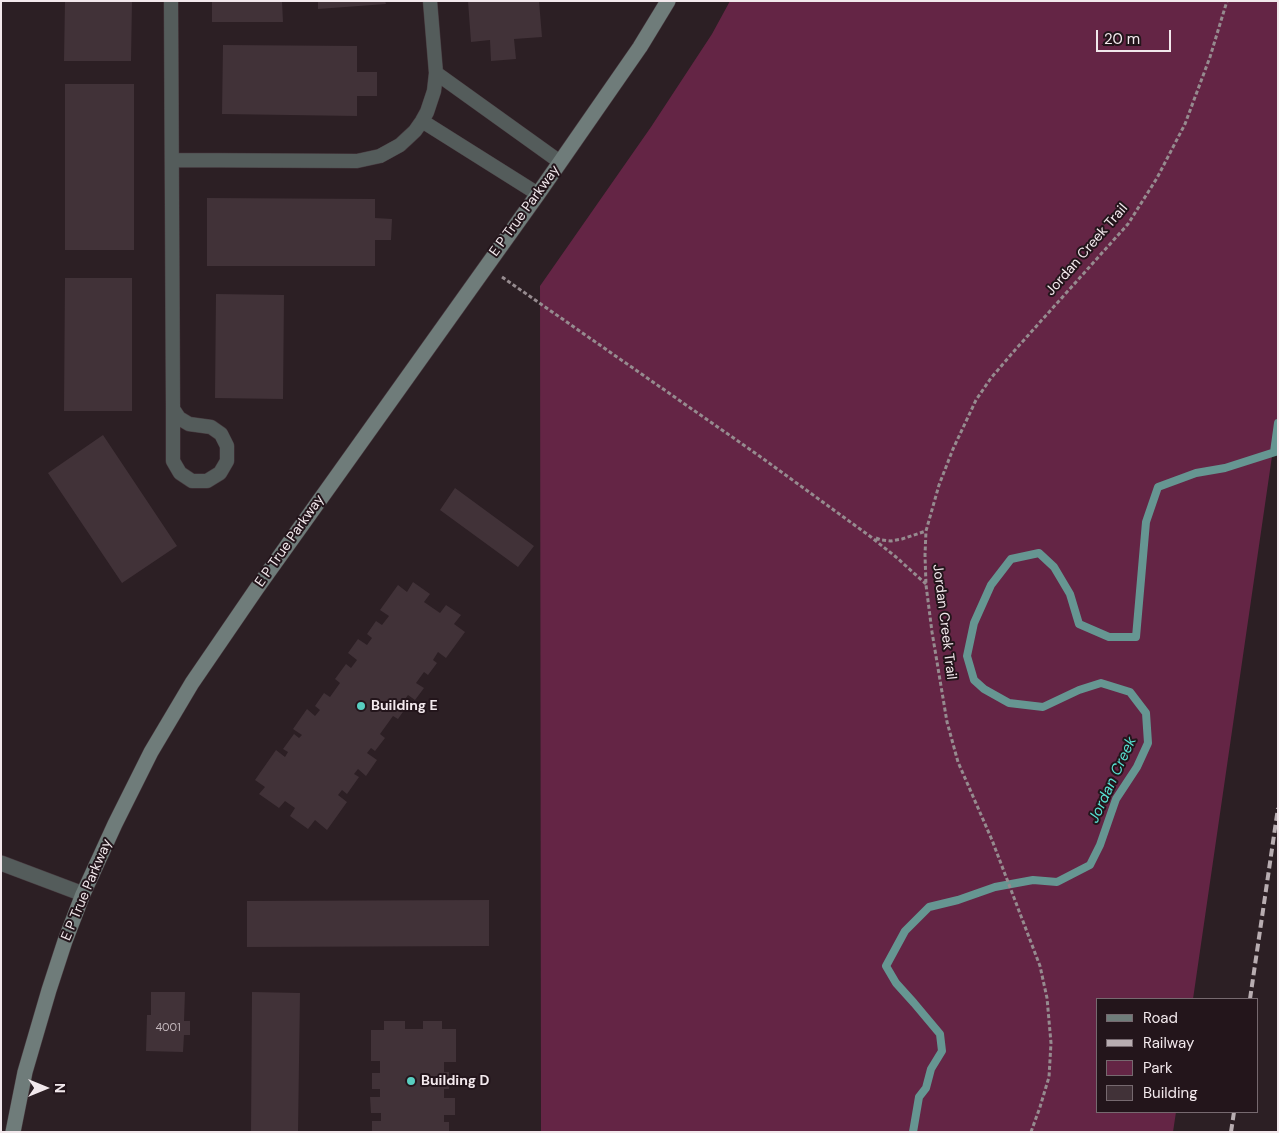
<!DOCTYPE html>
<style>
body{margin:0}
#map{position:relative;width:1279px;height:1133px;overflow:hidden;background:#2c1f24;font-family:"DM Sans",sans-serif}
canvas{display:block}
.frame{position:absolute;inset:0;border:2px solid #f2e8ec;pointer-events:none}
.legend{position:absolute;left:1096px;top:998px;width:162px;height:115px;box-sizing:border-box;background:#23151b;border:1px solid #76696f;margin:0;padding:6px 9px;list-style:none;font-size:15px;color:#f2e8ec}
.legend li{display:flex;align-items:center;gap:10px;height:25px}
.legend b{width:25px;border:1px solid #76696f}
.north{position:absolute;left:20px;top:1063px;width:50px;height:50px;-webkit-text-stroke:4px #23151b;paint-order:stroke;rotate:90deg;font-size:14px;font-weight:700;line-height:20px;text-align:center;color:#f2e8ec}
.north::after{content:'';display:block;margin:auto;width:18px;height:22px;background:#f2e8ec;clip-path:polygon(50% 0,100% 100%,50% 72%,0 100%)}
.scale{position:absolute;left:1096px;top:30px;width:75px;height:22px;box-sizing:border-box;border:2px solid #f2e8ec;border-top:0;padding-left:6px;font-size:15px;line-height:18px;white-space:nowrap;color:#f2e8ec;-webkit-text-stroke:4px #23151b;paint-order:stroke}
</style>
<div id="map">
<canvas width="1279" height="1133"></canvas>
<div class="frame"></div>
<ul class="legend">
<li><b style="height:6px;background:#6f7c7a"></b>Road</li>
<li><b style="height:6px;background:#b8adb1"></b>Railway</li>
<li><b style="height:14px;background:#642545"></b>Park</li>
<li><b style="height:14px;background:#413238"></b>Building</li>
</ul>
<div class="north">N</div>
<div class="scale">20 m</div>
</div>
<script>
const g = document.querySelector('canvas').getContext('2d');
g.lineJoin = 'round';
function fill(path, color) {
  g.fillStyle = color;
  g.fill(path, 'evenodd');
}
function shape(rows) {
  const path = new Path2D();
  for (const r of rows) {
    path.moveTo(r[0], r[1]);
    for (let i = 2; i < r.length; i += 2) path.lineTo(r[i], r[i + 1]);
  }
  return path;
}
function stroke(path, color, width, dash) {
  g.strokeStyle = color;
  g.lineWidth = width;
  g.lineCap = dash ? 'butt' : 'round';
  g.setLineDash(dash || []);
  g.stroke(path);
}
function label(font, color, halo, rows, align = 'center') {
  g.font = font + ' "DM Sans",sans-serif';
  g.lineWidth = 4;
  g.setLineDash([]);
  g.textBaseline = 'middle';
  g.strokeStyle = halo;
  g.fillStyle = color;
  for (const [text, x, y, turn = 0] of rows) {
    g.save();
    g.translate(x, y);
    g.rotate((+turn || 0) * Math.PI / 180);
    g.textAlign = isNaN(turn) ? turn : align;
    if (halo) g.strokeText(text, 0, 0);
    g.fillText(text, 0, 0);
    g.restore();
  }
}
fill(shape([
 [730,1,1278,1,1278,415,1193,999,1098,999,1098,1112,1176,1112,1173,1132,541,1132,540,286,651,127,712,34]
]), '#642545');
stroke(shape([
 [1274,452,1278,423],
 [913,1132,919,1097,926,1088,931,1069,942,1051,940,1034,914,1003,896,983,886,966,905,931,929,907,958,900,995,887,1033,880,1057,882,1090,865,1100,845,1116,799,1137,767,1148,743,1146,713,1130,692,1101,683,1079,690,1043,707,1009,703,984,689,974,680,967,656,974,623,991,585,1011,559,1039,553,1054,567,1070,594,1079,624,1109,637,1136,637,1146,522,1158,487,1196,473,1225,468,1278,451]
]), '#669692', 8);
fill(shape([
 [65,1,132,1,131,61,64,61],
 [212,1,282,1,283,22,212,22],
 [318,1,385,1,386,4,318,9],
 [468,1,539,1,542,37,514,39,516,59,491,61,490,40,471,42],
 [223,45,357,46,357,72,377,72,377,96,357,96,357,116,222,114],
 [65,84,134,84,134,250,65,250],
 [207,198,375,199,375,218,392,219,391,240,375,240,375,266,207,266],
 [65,278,132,278,132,411,64,411],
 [216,294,284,295,283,399,215,398],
 [103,435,177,546,122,583,48,473],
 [455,488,534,546,518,567,440,510],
 [413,582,430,594,424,602,440,613,446,605,461,615,454,624,465,632,446,658,438,652,433,660,437,663,428,675,424,672,416,683,424,688,415,700,408,695,403,702,407,706,398,719,393,716,380,734,385,738,375,751,371,748,367,753,377,760,366,776,358,769,354,774,359,777,347,794,342,790,338,795,347,802,327,830,315,820,308,829,290,816,295,808,285,801,279,808,259,794,265,787,255,780,276,750,285,757,288,752,283,749,294,734,299,738,302,735,293,729,307,709,315,716,320,710,315,706,324,693,330,697,340,683,335,679,346,664,351,668,357,660,348,653,358,639,367,645,372,638,367,634,376,621,382,625,389,616,380,610,398,585,407,592],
 [489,900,489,946,247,947,247,901],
 [151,992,185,992,184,1021,190,1021,190,1035,184,1035,183,1052,146,1051,147,1015,151,1015],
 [252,992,300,993,298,1132,251,1132],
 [384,1021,405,1021,405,1029,423,1029,423,1021,442,1021,442,1029,456,1029,456,1062,444,1062,444,1072,449,1072,449,1089,444,1089,444,1098,455,1098,455,1115,444,1115,444,1122,449,1122,449,1132,372,1132,372,1121,381,1121,381,1113,371,1113,370,1097,380,1097,380,1089,372,1089,372,1073,380,1073,380,1061,371,1061,371,1030,384,1030]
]), '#413238');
const lane = shape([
 [171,1,173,409],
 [436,73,560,162],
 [422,121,538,194],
 [172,160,357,161,380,156,400,145,415,131,422,121,427,112,434,91,436,73,430,1],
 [173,409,179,418,189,424,211,427,221,434,227,446,227,461,220,473,207,481,192,481,180,473,173,461,173,409]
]);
const street = shape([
 [1,863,83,894]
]);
const secondary = shape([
 [13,1132,25,1072,49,990,65,941,83,894,115,824,151,752,192,683,257,588,538,194,640,47,668,1]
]);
stroke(lane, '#483b40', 15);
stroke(street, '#483b40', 16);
stroke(secondary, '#483b40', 16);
stroke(shape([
 [502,277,758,455,871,537,896,557,926,584],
 [876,538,881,540,891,541,902,539,926,531],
 [1031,1132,1040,1107,1049,1077,1051,1043,1047,998,1040,966,992,840,958,762,947,722,932,632,926,585,925,555,926,531,939,485,953,449,976,400,991,378,1015,350,1128,224,1157,178,1185,124,1210,57,1227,1]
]), '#968b8f', 3, [4, 2.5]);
stroke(lane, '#545c5b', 14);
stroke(street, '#545c5b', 15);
stroke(secondary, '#6f7c7a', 15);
stroke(shape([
 [1250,999,1278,808],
 [1231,1132,1234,1112]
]), '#b8adb1', 4, [8, 4]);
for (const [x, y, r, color] of [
 [361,706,5,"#58cec0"],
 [411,1081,5,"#58cec0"]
]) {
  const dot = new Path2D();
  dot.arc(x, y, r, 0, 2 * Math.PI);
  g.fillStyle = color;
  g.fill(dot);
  stroke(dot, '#23151b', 2);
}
label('11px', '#c6babf', null, [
 ["4001",168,1028]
]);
label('14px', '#f2e8ec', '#23151b', [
 ["E P True Parkway",525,211,-54],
 ["Jordan Creek Trail",1087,250,-49],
 ["E P True Parkway",290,541,-55],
 ["Jordan Creek Trail",944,622,83],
 ["E P True Parkway",87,890,-67]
]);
label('bold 14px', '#f2e8ec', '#23151b', [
 ["Building E",371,706],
 ["Building D",421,1081]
], 'left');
label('italic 15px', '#57e1d2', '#23151b', [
 ["Jordan Creek",1113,780,-65]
]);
</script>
